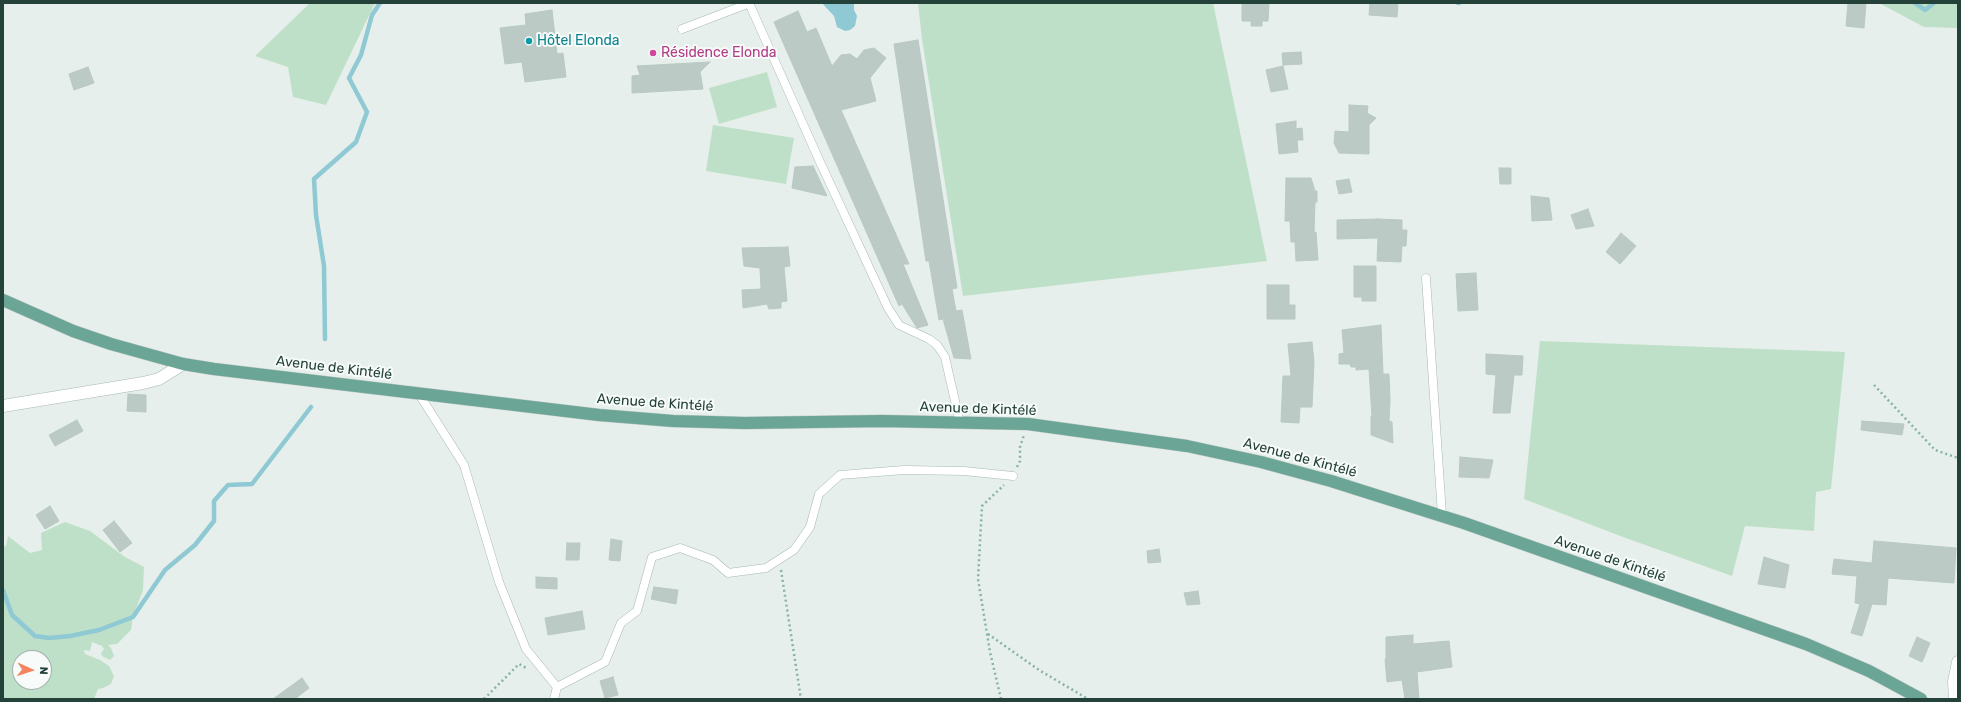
<!DOCTYPE html>
<meta charset="utf-8">
<style>
body{margin:0}
#map{position:relative;width:1961px;height:702px;overflow:hidden;background:#e6efeb;font-family:Rubik,sans-serif}
canvas{display:block}
.frame{position:absolute;inset:0;border:4px solid #24423a;pointer-events:none}
.north{position:absolute;left:12px;top:650px;width:40px;height:40px;box-sizing:border-box;background:#f7fbf9;border:1px solid #a3b1ad;border-radius:50%;rotate:93deg;font-size:11px;font-weight:700;line-height:16px;text-align:center;color:#24423a}
.north::after{content:'';display:block;margin:auto;width:14px;height:18px;background:#f4845f;clip-path:polygon(50% 0,100% 100%,50% 72%,0 100%)}
</style>
<div id="map">
<canvas width="1961" height="702"></canvas>
<div class="frame"></div>
<div class="north">N</div>
</div>
<script>
const g = document.querySelector('canvas').getContext('2d');
g.lineJoin = 'round';
function fill(path, color) {
  g.fillStyle = color;
  g.fill(path, 'evenodd');
}
function shape(rows) {
  const path = new Path2D();
  for (const r of rows) {
    path.moveTo(r[0], r[1]);
    for (let i = 2; i < r.length; i += 2) path.lineTo(r[i], r[i + 1]);
  }
  return path;
}
function stroke(path, color, width, dash) {
  g.strokeStyle = color;
  g.lineWidth = width;
  g.lineCap = dash ? 'butt' : 'round';
  g.setLineDash(dash || []);
  g.stroke(path);
}
function label(font, color, halo, rows, align = 'center') {
  g.font = font + ' Rubik,sans-serif';
  g.lineWidth = 4;
  g.setLineDash([]);
  g.textBaseline = 'middle';
  g.strokeStyle = halo;
  g.fillStyle = color;
  for (const [text, x, y, turn = 0] of rows) {
    g.save();
    g.translate(x, y);
    g.rotate((+turn || 0) * Math.PI / 180);
    g.textAlign = isNaN(turn) ? turn : align;
    if (halo) g.strokeText(text, 0, 0);
    g.fillText(text, 0, 0);
    g.restore();
  }
}
fill(shape([
 [310,3,375,3,326,105,293,97,288,67,255,56],
 [918,3,1213,3,1267,261,963,296,922,39],
 [1879,3,1958,3,1958,28,1924,27],
 [767,72,777,107,719,124,709,88],
 [713,125,794,138,786,184,706,171],
 [1540,341,1845,352,1831,489,1816,492,1814,531,1745,526,1732,576,1623,537,1524,499],
 [65,522,90,531,125,557,144,567,143,590,133,617,131,630,117,644,108,645,111,648,114,656,110,660,102,656,101,653,104,649,102,646,92,642,90,651,84,650,85,654,100,660,109,666,114,676,111,684,103,688,98,689,94,699,3,699,3,547,6,546,8,536,30,553,42,550,41,533],
 [20,658,44,658,44,682,20,682]
]), '#bfe0c8');
fill(shape([
 [822,3,854,3,854,10,857,16,855,26,850,30,845,31,837,27,834,16]
]), '#8ec9d4');
stroke(shape([
 [1458,3,1459,3],
 [1915,3,1925,10,1934,3],
 [325,339,324,266,316,215,314,179,356,142,367,112,349,78,361,55,372,15,380,3],
 [3,590,12,615,35,636,49,638,70,636,99,630,133,617,165,570,195,545,214,521,214,501,228,485,252,484,311,407]
]), '#8ec9d4', 4.5);
const building = shape([
 [1242,3,1269,3,1268,21,1262,21,1262,26,1251,26,1251,21,1242,21,1242,3],
 [1370,3,1398,3,1397,17,1369,15,1370,3],
 [1848,3,1866,3,1864,28,1846,26,1848,3],
 [552,10,557,54,563,53,566,77,525,82,522,62,505,64,500,28,526,25,525,14,552,10],
 [798,11,807,32,816,28,832,66,841,55,850,54,857,59,864,50,874,48,886,58,870,78,876,101,841,110,909,264,903,264,928,325,917,328,902,304,899,306,774,22,798,11],
 [918,40,957,288,952,289,956,311,962,310,971,359,954,358,943,319,939,320,929,261,926,261,894,44,918,40],
 [1301,52,1302,64,1283,65,1282,53,1301,52],
 [710,62,700,72,703,89,632,93,632,76,640,75,637,66,710,62],
 [1283,66,1288,89,1271,92,1266,70,1283,66],
 [88,67,94,83,74,90,69,74,88,67],
 [1349,105,1368,106,1367,113,1376,118,1369,125,1369,154,1339,153,1334,143,1335,131,1349,132,1349,105],
 [1296,121,1296,129,1302,128,1303,140,1297,140,1298,152,1279,154,1276,124,1296,121],
 [813,166,827,196,792,188,795,167,813,166],
 [1499,168,1511,168,1511,184,1500,184,1499,168],
 [1286,178,1311,178,1315,191,1317,191,1317,202,1315,202,1314,233,1316,232,1318,260,1296,261,1295,242,1291,242,1290,221,1285,221,1286,178],
 [1349,179,1352,192,1339,194,1336,181,1349,179],
 [1531,196,1549,198,1552,220,1532,221,1531,196],
 [1588,209,1594,226,1576,229,1571,215,1588,209],
 [1378,219,1402,220,1402,230,1407,230,1406,246,1402,246,1401,262,1377,261,1378,238,1337,239,1337,220,1378,219],
 [1621,233,1636,246,1620,264,1606,252,1621,233],
 [788,247,790,266,784,267,787,301,781,302,781,308,769,309,767,304,743,308,742,290,761,289,760,268,744,266,742,248,788,247],
 [1354,266,1376,266,1376,301,1362,301,1362,297,1354,297,1354,266],
 [1476,273,1478,310,1458,311,1456,274,1476,273],
 [1267,285,1289,285,1289,305,1295,305,1295,319,1267,319,1267,285],
 [1381,325,1383,374,1389,374,1390,401,1389,421,1392,422,1393,443,1371,435,1371,416,1372,417,1369,369,1356,370,1356,367,1351,367,1350,364,1339,364,1339,354,1344,353,1342,330,1381,325],
 [1312,342,1314,362,1312,407,1300,407,1299,423,1281,422,1283,376,1291,376,1288,344,1312,342],
 [1486,354,1523,356,1522,375,1514,375,1510,413,1493,413,1496,375,1486,374,1486,354],
 [128,394,146,395,146,412,127,411,128,394],
 [77,420,83,431,55,446,49,435,77,420],
 [1862,421,1904,424,1902,435,1861,430,1862,421],
 [1460,457,1493,460,1489,478,1459,477,1460,457],
 [50,506,59,521,45,529,36,515,50,506],
 [114,521,132,543,120,552,103,530,114,521],
 [611,539,622,541,620,561,609,560,611,539],
 [1874,541,1956,548,1954,583,1888,578,1886,605,1872,604,1862,636,1851,633,1860,604,1855,603,1857,576,1832,574,1834,559,1872,563,1874,541],
 [567,543,580,543,579,560,566,560,567,543],
 [1159,549,1161,562,1148,563,1147,551,1159,549],
 [1764,557,1789,565,1785,588,1758,584,1764,557],
 [536,577,557,578,557,589,536,588,536,577],
 [654,587,678,590,676,604,651,599,654,587],
 [1198,591,1200,604,1187,605,1184,593,1198,591],
 [582,611,585,629,548,635,545,618,582,611],
 [1413,635,1413,644,1449,641,1452,667,1417,672,1419,699,1405,699,1402,680,1387,682,1385,659,1386,659,1386,637,1413,635],
 [1917,637,1930,643,1922,662,1909,656,1917,637],
 [613,677,618,695,605,698,600,681,613,677],
 [302,678,309,688,295,699,273,699,302,678]
]);
fill(building, '#bbcac4');
stroke(building, '#b8c9c2', 1);
const service = shape([
 [749,3,820,162,888,308,899,325,929,339,937,345,945,357,960,423],
 [682,29,750,3],
 [1426,278,1442,515],
 [419,394,464,465,499,582,526,649,557,687],
 [554,699,557,687,605,662,621,623,637,611,652,557,680,548,713,560,728,573,766,568,794,550,810,527,819,494,840,475,904,470,964,471,1013,476]
]);
const minor = shape([
 [3,406,143,383,159,379,183,364],
 [1955,699,1954,682,1958,662]
]);
const primary = shape([
 [3,300,73,331,111,344,183,364,214,369,599,415,673,421,745,423,882,421,1028,424,1187,446,1261,462,1331,481,1464,523,1806,644,1869,671,1921,699]
]);
stroke(service, '#a8b8b2', 9);
stroke(minor, '#a8b8b2', 13);
stroke(primary, '#c2cac8', 13);
stroke(shape([
 [53,3,53,4],
 [1874,385,1935,450,1958,458],
 [1017,467,1020,461,1020,447,1024,435],
 [781,570,801,699],
 [988,634,1039,670,1088,699],
 [484,699,519,664,528,669],
 [1001,699,990,652,978,579,982,506,1004,485]
]), '#86b3a5', 2.5, [2, 3]);
stroke(service, '#fff', 8);
stroke(minor, '#fff', 12);
stroke(primary, '#6aa596', 12);
for (const [x, y, r, color] of [
 [529,41,4,"#0f9aa8"],
 [653,53,4,"#d1479c"]
]) {
  const dot = new Path2D();
  dot.arc(x, y, r, 0, 2 * Math.PI);
  g.fillStyle = color;
  g.fill(dot);
  stroke(dot, '#f7fbf9', 1.5);
}
label('14px', '#0d838f', '#f7fbf9', [
 ["Hôtel Elonda",537,41]
], 'left');
label('14px', '#b23c85', '#f7fbf9', [
 ["Résidence Elonda",661,53]
], 'left');
label('14px', '#24423a', '#f7fbf9', [
 ["Avenue de Kintélé",334,368,7],
 ["Avenue de Kintélé",655,403,4],
 ["Avenue de Kintélé",978,409,2],
 ["Avenue de Kintélé",1300,458,15],
 ["Avenue de Kintélé",1610,559,19]
]);
</script>
